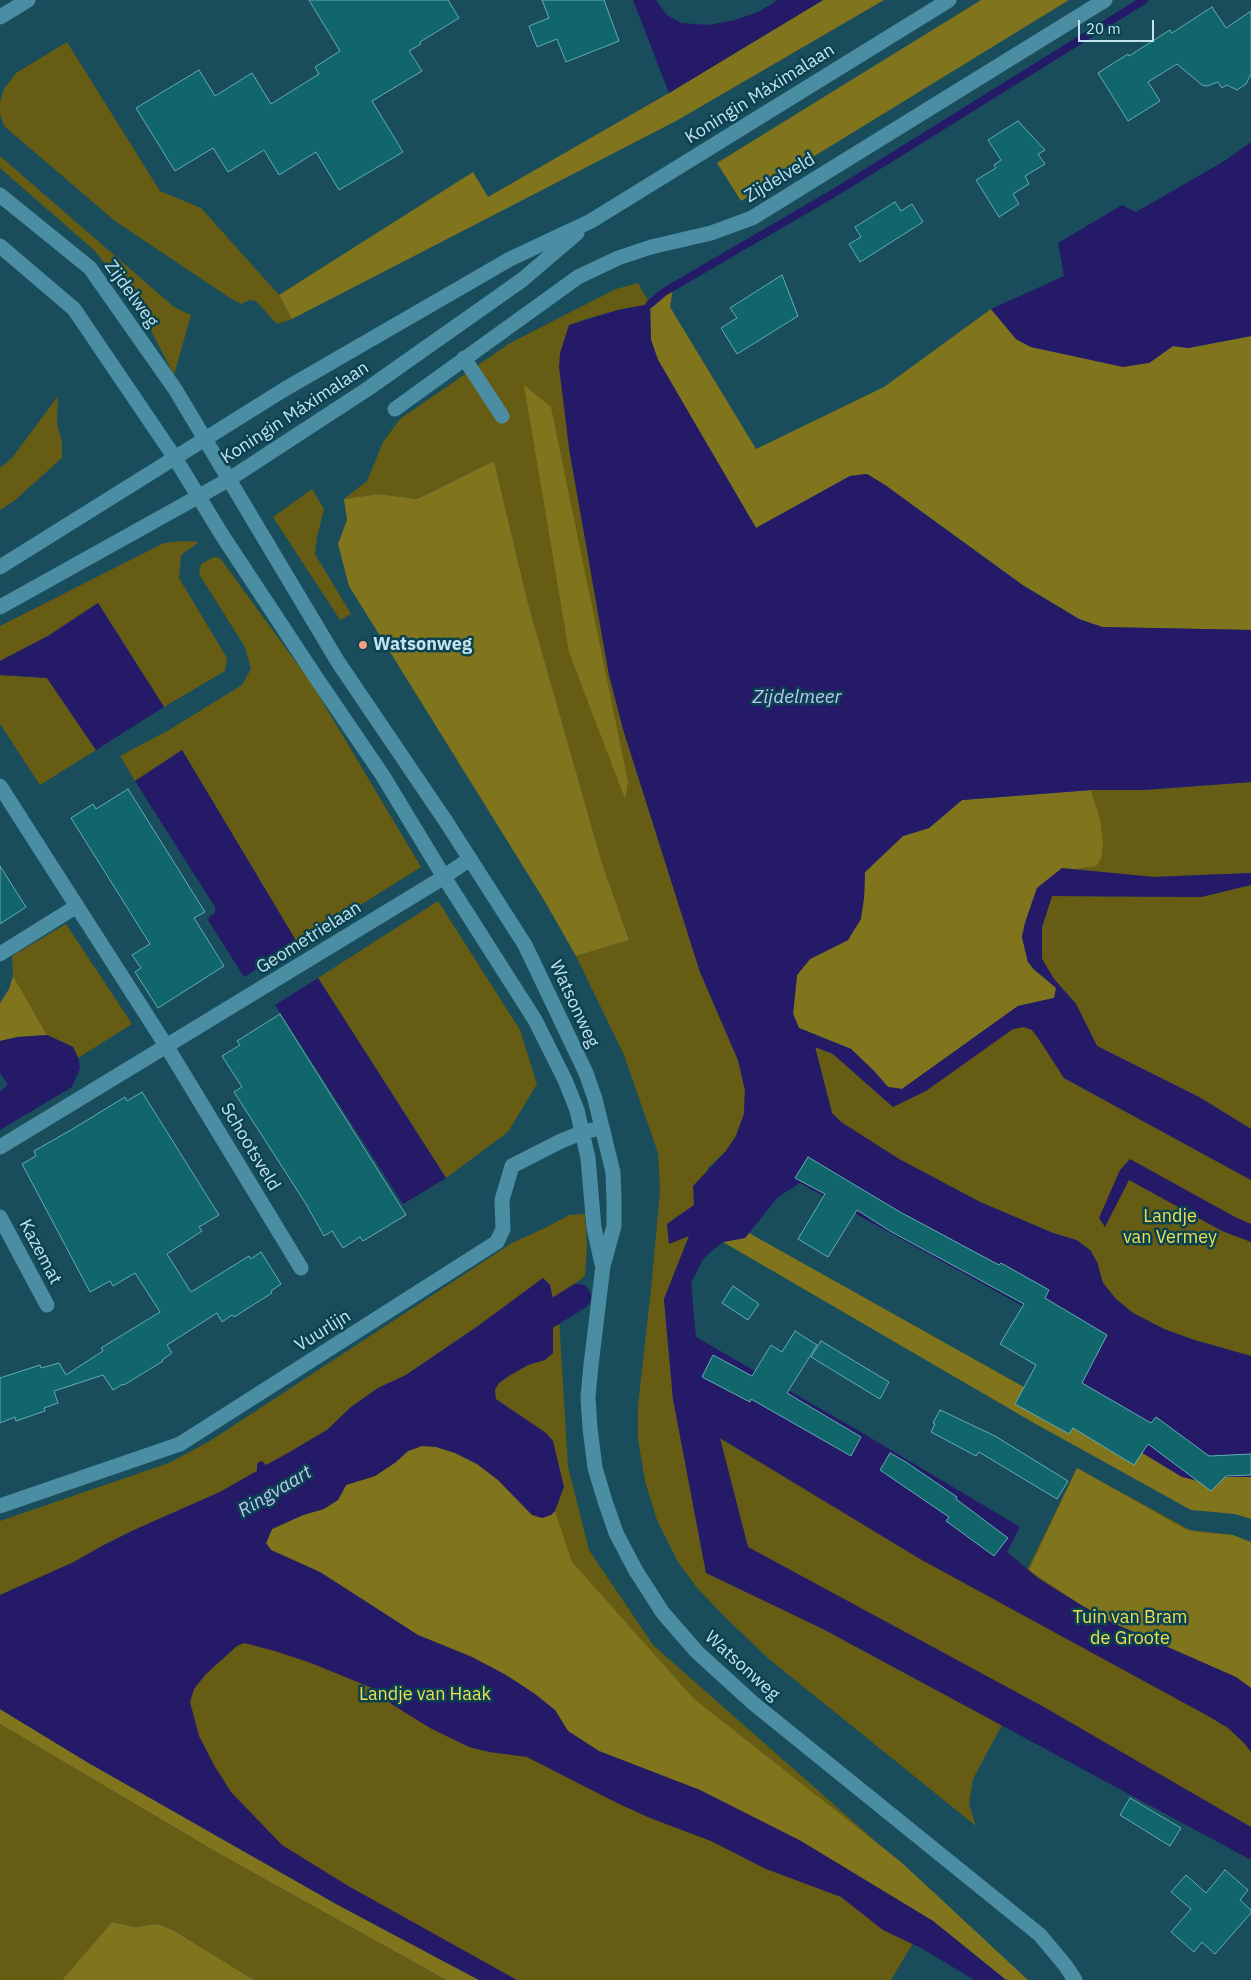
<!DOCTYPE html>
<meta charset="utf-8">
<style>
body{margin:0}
#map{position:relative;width:1251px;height:1980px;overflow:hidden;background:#194d5c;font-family:"IBM Plex Sans",sans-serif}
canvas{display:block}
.scale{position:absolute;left:1078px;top:20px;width:76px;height:22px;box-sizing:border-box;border:2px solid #c3e3ef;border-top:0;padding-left:6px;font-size:15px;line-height:18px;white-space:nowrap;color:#c3e3ef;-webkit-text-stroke:4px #0b4251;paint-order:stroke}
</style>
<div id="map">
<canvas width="1251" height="1980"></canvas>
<div class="scale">20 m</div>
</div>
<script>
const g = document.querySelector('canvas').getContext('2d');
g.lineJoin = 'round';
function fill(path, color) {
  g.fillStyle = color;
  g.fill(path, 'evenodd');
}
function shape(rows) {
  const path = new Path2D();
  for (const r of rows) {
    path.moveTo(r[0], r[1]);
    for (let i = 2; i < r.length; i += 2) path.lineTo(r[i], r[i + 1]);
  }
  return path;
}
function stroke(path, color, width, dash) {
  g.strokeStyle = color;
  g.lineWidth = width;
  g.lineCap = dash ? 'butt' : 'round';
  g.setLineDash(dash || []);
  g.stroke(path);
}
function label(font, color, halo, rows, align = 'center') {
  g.font = font + ' "IBM Plex Sans",sans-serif';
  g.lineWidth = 5;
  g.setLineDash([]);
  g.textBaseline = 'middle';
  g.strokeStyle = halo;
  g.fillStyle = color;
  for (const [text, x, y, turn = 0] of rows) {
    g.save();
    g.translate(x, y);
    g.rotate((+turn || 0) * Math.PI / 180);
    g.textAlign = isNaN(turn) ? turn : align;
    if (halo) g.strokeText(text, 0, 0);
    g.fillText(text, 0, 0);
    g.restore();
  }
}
fill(shape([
 [67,42,160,191,201,208,279,295,292,319,277,324,256,301,249,300,241,304,227,296,115,221,4,126,0,114,0,102,4,89,16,73],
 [0,156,174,307,191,315,174,375,138,305,94,250,0,168],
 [638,283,650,304,618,310,579,321,569,448,609,675,623,729,700,972,738,1060,745,1090,744,1114,736,1136,726,1151,708,1168,694,1205,667,1224,669,1243,689,1236,664,1299,673,1399,706,1572,823,1629,1002,1725,973,1779,969,1804,976,1826,769,1659,728,1620,698,1589,678,1562,657,1520,645,1481,638,1439,638,1406,651,1289,660,1191,658,1153,624,1055,576,956,629,940,602,863,528,603,494,461,417,499,379,494,344,499,367,481,383,442,400,419,510,343,616,289],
 [58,396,57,424,62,442,62,458,14,501,0,510,0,468,12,458],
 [312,489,324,509,317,537,315,554,351,614,340,620,273,517],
 [181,541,199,542,181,555,179,578,227,658,225,671,164,707,98,603,48,636,0,661,0,626,164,543],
 [214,557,220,558,312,684,421,867,298,944,182,750,135,781,120,756,169,730,242,685,251,669,245,647,199,574,201,564],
 [0,675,47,678,96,750,40,785,0,724],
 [1251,782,1251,873,1154,877,1071,870,1095,866,1100,819,1091,790,1143,790],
 [1251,885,1251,1129,1199,1097,1097,1046,1076,1004,1054,979,1042,959,1042,927,1052,896,1201,897],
 [438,901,520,1030,537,1084,508,1132,446,1178,318,978],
 [66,924,132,1024,78,1058,73,1047,47,1035,13,976,12,956],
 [1024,1027,1032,1030,1039,1038,1064,1078,1251,1180,1251,1356,1194,1340,1164,1329,1133,1313,1116,1299,1103,1283,1097,1262,1090,1250,1077,1240,1053,1233,980,1202,899,1159,841,1122,832,1113,815,1047,833,1054,893,1107,1013,1029],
 [585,1214,587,1245,585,1276,552,1300,550,1285,543,1278,478,1326,406,1375,378,1388,351,1407,327,1430,288,1453,220,1492,134,1530,102,1546,74,1562,0,1595,0,1521,169,1463,210,1441,512,1243,547,1227,569,1215],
 [559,1319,568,1467,589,1550,653,1645,940,1898,891,1980,509,1980,182,1816,0,1636,266,1543],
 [719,1438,1009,1607,1077,1468,1190,1530,1233,1535,1251,1547,1251,1829,748,1547],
 [0,1724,218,1853,446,1980,254,1980,173,1930,158,1924,135,1927,112,1922,62,1980,0,1980]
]), '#665c13');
fill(shape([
 [823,0,884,0,676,121,292,319,279,295,473,172,488,197,669,93],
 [981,0,1069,0,741,201,717,163],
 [673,288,670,307,756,449,884,387,991,309,1016,339,1031,347,1075,356,1149,363,1173,346,1188,348,1251,336,1251,630,1102,627,1079,619,1023,585,885,485,867,474,850,476,756,528,658,360,651,340,650,304],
 [524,385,551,407,628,782,625,799,569,652],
 [494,461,528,603,602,863,629,940,576,956,544,900,349,586,338,544,347,520,344,499,379,494,417,499],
 [1091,790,1100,819,1103,843,1101,859,1096,866,1071,870,1062,869,1037,888,1025,923,1022,937,1028,962,1034,970,1057,988,1054,998,1018,1006,902,1089,888,1087,874,1071,851,1049,799,1028,793,1014,797,975,810,959,848,940,864,898,865,872,903,836,929,828,962,800],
 [13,976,47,1035,18,1037,0,1041,0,1003,9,989],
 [749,1233,1047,1400,1215,1477,1251,1477,1251,1519,1235,1514,1191,1510,1034,1423,723,1242,745,1238],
 [422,1446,436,1447,455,1453,477,1464,498,1480,532,1515,551,1515,555,1511,572,1562,694,1699,901,1862,1028,1980,1006,1980,933,1921,801,1841,700,1790,599,1751,568,1731,555,1710,535,1694,506,1675,472,1657,418,1635,320,1572,271,1550,266,1543,272,1529,303,1515,324,1509,342,1494,346,1485,375,1476,396,1462,408,1451],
 [1077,1468,1185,1529,1197,1532,1233,1535,1251,1542,1251,1688,1236,1677,1113,1623,1081,1605,1029,1570],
 [0,1709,87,1762,338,1905,479,1980,446,1980,218,1853,0,1724],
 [112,1922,135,1927,158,1924,173,1930,254,1980,62,1980]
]), '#80741d');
fill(shape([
 [633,0,656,0,667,15,681,23,708,25,735,20,758,12,778,0,823,0,669,93],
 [1251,142,1251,336,1188,348,1173,346,1149,363,1123,367,1031,347,1016,339,991,309,1064,276,1058,243,1122,205,1136,212,1226,160],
 [650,304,651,340,658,360,756,528,850,476,867,474,885,485,1022,585,1079,619,1102,627,1251,630,1251,782,1143,790,1091,790,962,800,929,828,903,836,865,872,864,898,861,919,848,940,810,959,797,975,793,1014,799,1028,851,1049,874,1071,888,1087,902,1089,1018,1006,1054,998,1056,988,1034,969,1028,962,1022,937,1025,923,1037,888,1062,868,1154,877,1251,873,1251,885,1201,897,1052,896,1042,927,1042,959,1054,979,1076,1004,1097,1046,1199,1097,1251,1129,1251,1180,1064,1078,1038,1038,1032,1030,1024,1027,1013,1029,926,1091,893,1107,833,1054,815,1047,832,1113,841,1122,899,1159,980,1202,1053,1233,1076,1240,1090,1250,1097,1262,1103,1283,1116,1299,1133,1313,1164,1329,1194,1340,1251,1356,1251,1477,1215,1477,1198,1481,1182,1477,1096,1425,1047,1400,1075,1335,800,1183,778,1197,745,1238,723,1242,709,1253,702,1261,691,1283,696,1337,859,1431,1020,1527,1007,1552,1038,1578,1081,1605,1113,1623,1236,1677,1251,1688,1251,1752,1244,1743,1228,1728,1208,1716,920,1559,720,1438,748,1547,1044,1707,1251,1827,1251,1860,823,1629,706,1573,673,1399,664,1299,689,1236,669,1244,667,1224,694,1205,693,1186,726,1151,736,1136,744,1114,745,1090,738,1060,700,972,623,729,609,675,569,448,559,367,560,353,569,325,618,310],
 [98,603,164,707,96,750,47,678,0,675,0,661,48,636],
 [182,750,298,944,244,977,208,920,209,917,215,913,215,907,135,781],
 [318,978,446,1178,403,1204,275,1005],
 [47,1035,73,1047,78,1057,80,1068,72,1087,0,1130,0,1091,8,1085,0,1073,0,1041,18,1037],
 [1130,1159,1235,1217,1251,1224,1251,1242,1222,1231,1129,1180,1105,1227,1099,1218,1120,1170],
 [543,1278,550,1285,553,1299,575,1284,574,1302,553,1316,553,1353,545,1360,528,1365,509,1376,499,1383,495,1390,496,1399,546,1433,553,1441,564,1487,555,1511,551,1515,542,1518,532,1515,498,1480,477,1464,455,1453,436,1447,422,1446,408,1451,396,1462,375,1476,346,1485,338,1500,324,1509,303,1515,272,1529,266,1543,271,1550,320,1572,418,1635,472,1657,506,1675,535,1694,555,1710,568,1731,599,1751,700,1790,801,1841,933,1921,1006,1980,974,1980,923,1949,883,1930,841,1897,766,1869,711,1841,650,1818,617,1803,527,1757,489,1752,469,1747,430,1728,393,1705,372,1688,311,1663,275,1651,244,1643,237,1646,206,1674,194,1689,190,1702,199,1736,214,1765,231,1792,282,1845,350,1887,517,1980,479,1980,338,1905,87,1762,0,1709,0,1595,74,1562,102,1546,134,1530,220,1492,257,1471,257,1464,259,1462,262,1461,266,1465,288,1453,327,1430,351,1407,378,1388,406,1375,478,1326]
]), '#251a68');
stroke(shape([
 [650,304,664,292,839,190,1144,0]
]), '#251a68', 8);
stroke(shape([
 [544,1318,578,1297]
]), '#251a68', 26);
const building = shape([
 [309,0,448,0,459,18,420,42,421,44,409,51,422,71,372,101,403,152,339,190,316,152,279,175,264,150,228,172,213,148,175,171,136,108,199,70,215,96,252,73,271,104,319,74,315,67,340,51,309,0],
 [542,0,604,0,619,41,566,62,557,39,537,47,529,26,549,18,542,0],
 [1212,7,1226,28,1251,11,1251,74,1246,84,1237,90,1227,85,1222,88,1218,82,1207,86,1202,85,1177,64,1148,82,1160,101,1128,121,1098,73,1128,54,1129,56,1170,30,1172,33,1212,7],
 [1018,121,1045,150,1038,154,1045,164,1025,176,1029,184,1013,194,1019,204,999,217,976,180,996,168,994,165,1001,160,988,140,1018,121],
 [895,202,901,211,912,204,923,222,860,262,849,244,861,237,855,227,895,202],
 [782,275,798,316,737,354,721,328,737,318,730,308,782,275],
 [128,789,205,912,194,918,224,966,158,1008,135,972,141,968,132,955,150,944,71,818,93,804,96,809,128,789],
 [0,866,26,907,0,924,0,866],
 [280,1014,406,1215,363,1241,360,1237,343,1248,332,1231,324,1236,306,1204,234,1092,242,1087,222,1056,240,1045,237,1041,280,1014],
 [142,1092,219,1215,199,1227,202,1231,167,1254,191,1292,249,1256,251,1259,261,1252,281,1284,271,1291,272,1293,234,1317,232,1315,222,1322,217,1313,167,1345,172,1353,162,1360,163,1361,124,1385,123,1384,113,1390,103,1375,54,1391,58,1403,44,1408,45,1411,16,1421,15,1417,0,1423,0,1378,40,1365,41,1368,59,1363,66,1375,103,1351,101,1348,160,1312,135,1273,113,1286,110,1281,90,1292,22,1164,36,1156,34,1151,71,1130,125,1097,127,1101,142,1092],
 [808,1157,900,1212,999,1265,1001,1263,1049,1290,1045,1298,1107,1335,1082,1383,1151,1423,1156,1417,1209,1456,1251,1454,1251,1475,1226,1476,1211,1491,1148,1444,1134,1465,1073,1428,1069,1434,1015,1404,1036,1365,1000,1344,1024,1304,890,1231,857,1210,828,1257,798,1239,825,1194,795,1178,808,1157],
 [733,1286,759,1304,748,1320,722,1303,733,1286],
 [795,1331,817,1345,787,1393,861,1437,851,1456,751,1399,750,1402,702,1377,713,1355,752,1376,771,1345,782,1352,795,1331],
 [821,1341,889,1382,880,1399,811,1357,821,1341],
 [940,1410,995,1436,1068,1481,1057,1499,979,1452,976,1456,931,1432,935,1424,933,1423,940,1410],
 [890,1453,906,1462,957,1497,956,1499,1008,1538,994,1556,946,1521,949,1517,880,1470,890,1453],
 [1130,1798,1181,1828,1170,1846,1120,1815,1130,1798],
 [1225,1870,1248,1890,1240,1900,1251,1910,1251,1913,1215,1954,1202,1942,1194,1952,1171,1932,1191,1909,1171,1892,1186,1875,1206,1893,1225,1870]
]);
fill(building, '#11666b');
stroke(building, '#62adb2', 1);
stroke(shape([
 [464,358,502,416],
 [395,409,578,277,618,258,651,247,711,233,752,218,1105,0],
 [0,786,167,1047,301,1268],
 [0,954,77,906],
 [0,1147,436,882,470,859],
 [0,1217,47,1305],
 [0,1506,180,1444,497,1242,503,1229,502,1200,512,1166,559,1142,583,1132,602,1128]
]), '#4b8da2', 15);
stroke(shape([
 [0,17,28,0],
 [0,195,90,268,175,389,338,662,447,823,525,945,586,1073,595,1099,613,1172,614,1200,614,1226,603,1266,591,1365,588,1397,590,1428,595,1468,605,1501,616,1533,636,1571,663,1613,697,1652,753,1703,1040,1935,1065,1965,1075,1980],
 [0,246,74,309,175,458,222,535,315,676,383,776,444,877,535,1020,565,1080,577,1110,588,1158,594,1228,602,1264],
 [0,567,285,389,510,259,591,221,949,0],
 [0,607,228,480,366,390,522,280,577,233]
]), '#4b8da2', 15);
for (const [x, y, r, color] of [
 [363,645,5,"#f3a081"]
]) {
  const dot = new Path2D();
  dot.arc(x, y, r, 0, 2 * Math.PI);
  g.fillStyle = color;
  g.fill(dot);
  stroke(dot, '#0b4251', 2);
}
label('18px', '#c3e3ef', '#0b4251', [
 ["Koningin Máximalaan",760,94,-32],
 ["Zijdelveld",780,178,-31],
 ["Zijdelweg",131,294,54],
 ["Koningin Máximalaan",295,413,-33],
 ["Geometrielaan",309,938,-32],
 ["Watsonweg",574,1004,65],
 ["Schootsveld",250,1147,59],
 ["Kazemat",40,1252,62],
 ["Vuurlijn",323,1331,-32],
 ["Watsonweg",742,1666,42]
]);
label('bold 18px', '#c3e3ef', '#0b4251', [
 ["Watsonweg",373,645]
], 'left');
label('18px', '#f4df4f', '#0b4251', [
 ["Landje",1170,1217],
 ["van Vermey",1170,1238],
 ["Tuin van Bram",1130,1618],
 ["de Groote",1130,1639],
 ["Landje van Haak",425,1695]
]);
label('italic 19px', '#c1c5f3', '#0b4251', [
 ["Zijdelmeer",797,698],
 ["Ringvaart",275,1492,-31]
]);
</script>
